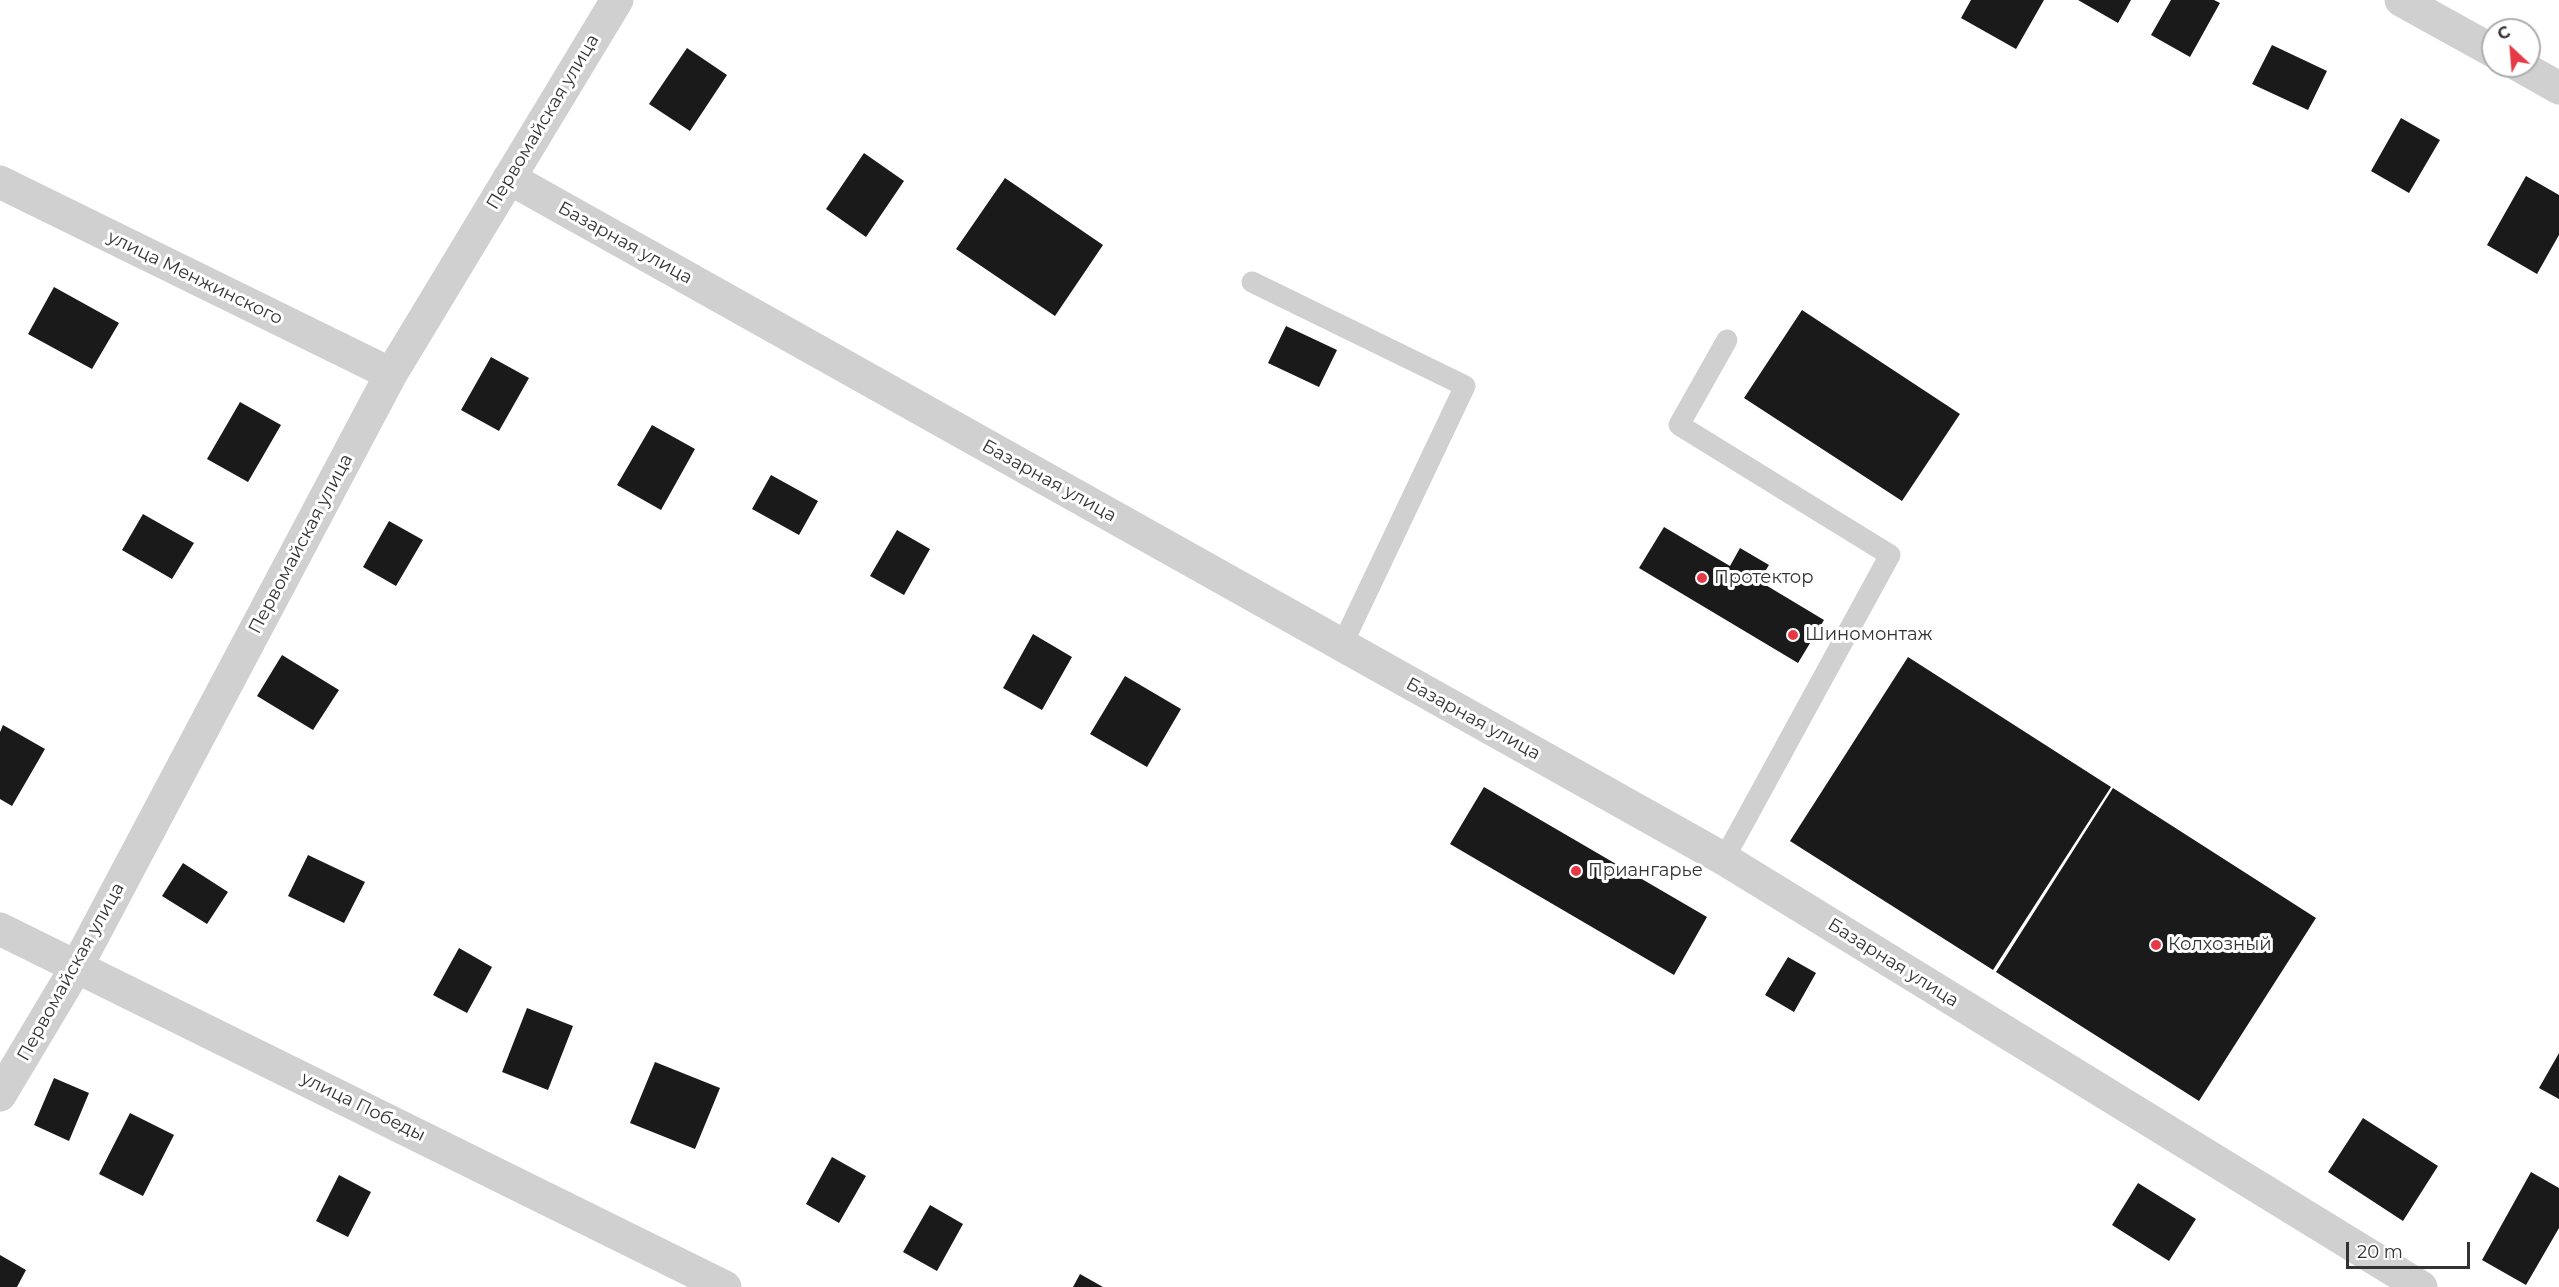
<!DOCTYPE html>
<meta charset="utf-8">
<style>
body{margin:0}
#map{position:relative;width:2559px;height:1287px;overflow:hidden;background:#fff;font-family:Montserrat,sans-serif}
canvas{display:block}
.north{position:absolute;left:2481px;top:18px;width:60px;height:60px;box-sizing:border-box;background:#fff;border:2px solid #adadad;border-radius:50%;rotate:334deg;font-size:16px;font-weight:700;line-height:24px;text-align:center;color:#333}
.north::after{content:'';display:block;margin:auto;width:21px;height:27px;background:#e63946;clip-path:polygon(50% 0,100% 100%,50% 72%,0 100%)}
.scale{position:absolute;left:2346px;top:1242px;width:124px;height:27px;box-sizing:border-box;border:3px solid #333;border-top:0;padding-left:8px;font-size:18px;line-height:21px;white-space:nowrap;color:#333;-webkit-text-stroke:4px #fff;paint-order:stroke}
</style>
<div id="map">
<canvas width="2559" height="1287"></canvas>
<div class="north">С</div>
<div class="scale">20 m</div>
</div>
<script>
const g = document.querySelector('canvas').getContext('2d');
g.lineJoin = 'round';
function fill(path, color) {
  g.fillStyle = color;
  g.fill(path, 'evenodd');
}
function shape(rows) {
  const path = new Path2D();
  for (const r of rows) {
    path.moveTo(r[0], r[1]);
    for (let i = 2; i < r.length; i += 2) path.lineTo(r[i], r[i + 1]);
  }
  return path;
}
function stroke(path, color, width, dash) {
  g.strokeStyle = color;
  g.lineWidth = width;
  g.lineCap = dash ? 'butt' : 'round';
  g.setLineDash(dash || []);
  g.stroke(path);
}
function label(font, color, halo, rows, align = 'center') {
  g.font = font + ' Montserrat,sans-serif';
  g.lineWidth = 6;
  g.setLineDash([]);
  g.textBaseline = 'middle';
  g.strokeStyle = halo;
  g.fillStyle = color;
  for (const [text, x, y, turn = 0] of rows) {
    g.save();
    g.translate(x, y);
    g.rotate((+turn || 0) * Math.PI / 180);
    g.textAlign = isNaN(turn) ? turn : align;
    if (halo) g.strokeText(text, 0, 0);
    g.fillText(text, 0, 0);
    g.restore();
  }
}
fill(shape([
 [1971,0,2044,0,2016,49,1961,18],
 [2078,0,2131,0,2118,23],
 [2171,0,2214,0,2220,3,2190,57,2151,35],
 [2272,45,2327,71,2308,110,2252,84],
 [687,48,727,75,690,131,649,104],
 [2401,118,2440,140,2409,193,2371,171],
 [864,153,904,181,866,237,826,209],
 [2526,176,2559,195,2559,235,2537,274,2487,245],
 [1005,178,1103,245,1055,316,956,249],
 [54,287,119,323,92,369,28,334],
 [1802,310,1960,414,1902,501,1744,398],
 [1286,326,1337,350,1319,387,1268,363],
 [491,357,529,378,499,431,461,410],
 [240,402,281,425,248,482,207,459],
 [652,425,695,449,661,510,617,485],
 [771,475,818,501,799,535,752,509],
 [143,514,194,543,172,579,122,550],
 [389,521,423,540,396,586,363,567],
 [1664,527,1730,566,1740,548,1769,565,1759,581,1824,620,1798,663,1639,568],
 [897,530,930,549,904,595,870,576],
 [1033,634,1072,657,1042,710,1003,688],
 [282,655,339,690,313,730,257,696],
 [1908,657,2111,787,1993,970,1790,841],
 [1125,676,1181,709,1147,767,1090,734],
 [3,725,45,749,12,806,0,799,0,732],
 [1484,787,1707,917,1674,975,1450,844],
 [2113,788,2316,918,2199,1101,1996,972],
 [308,855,365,882,344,923,288,896],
 [183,863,228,892,207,924,162,896],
 [459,948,492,967,467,1013,433,995],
 [1788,957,1816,973,1794,1012,1765,995],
 [527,1008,573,1026,548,1090,502,1072],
 [2559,1053,2559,1099,2539,1088],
 [655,1062,720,1088,695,1149,630,1123],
 [54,1078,89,1093,69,1141,34,1125],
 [130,1113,174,1135,143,1196,99,1174],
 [2363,1118,2438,1166,2403,1221,2328,1172],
 [832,1157,866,1176,839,1223,806,1204],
 [2531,1172,2559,1188,2559,1228,2526,1285,2482,1260],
 [339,1175,371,1192,348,1237,316,1221],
 [2138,1183,2196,1219,2169,1261,2112,1225],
 [930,1205,963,1224,937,1271,903,1252],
 [0,1255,26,1270,17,1287,0,1287],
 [1080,1274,1103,1287,1073,1287]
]), '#1a1a1a');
stroke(shape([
 [1252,282,1465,386,1342,645],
 [1724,859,1890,555,1679,425,1727,340]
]), '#d0d0d0', 21);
stroke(shape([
 [2401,0,2493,51],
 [2520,66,2559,88],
 [509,178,1724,859,2421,1287],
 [0,182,391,374],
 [0,929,725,1287],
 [0,1095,77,966,391,374,617,0]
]), '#d0d0d0', 33);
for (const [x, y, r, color] of [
 [1702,578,6,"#e63946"],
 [1793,635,6,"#e63946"],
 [1576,871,6,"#e63946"],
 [2156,945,6,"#e63946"]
]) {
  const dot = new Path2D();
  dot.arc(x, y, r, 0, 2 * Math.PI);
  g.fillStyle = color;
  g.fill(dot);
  stroke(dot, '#fff', 2);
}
label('18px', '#333', '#fff', [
 ["Первомайская улица",543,122,-59],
 ["Базарная улица",625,243,29],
 ["улица Менжинского",195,278,26],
 ["Базарная улица",1049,481,29],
 ["Первомайская улица",301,544,-62],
 ["Базарная улица",1473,719,29],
 ["Базарная улица",1893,963,32],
 ["Первомайская улица",71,972,-61],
 ["улица Победы",363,1107,26]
]);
label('18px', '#333', '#fff', [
 ["Протектор",1714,578],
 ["Шиномонтаж",1805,635],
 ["Приангарье",1588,871],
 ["Колхозный",2168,945]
], 'left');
</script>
